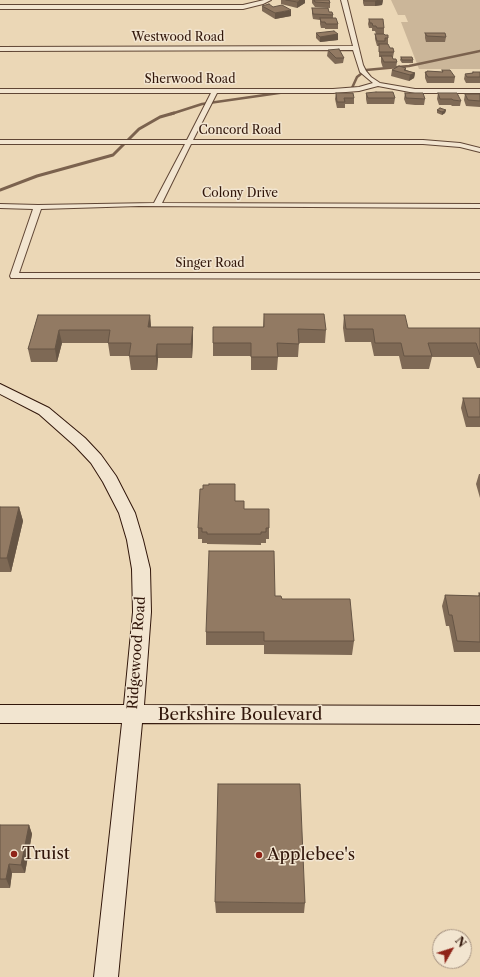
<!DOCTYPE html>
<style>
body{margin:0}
#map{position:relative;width:480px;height:977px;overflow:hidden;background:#ebd7b6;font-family:"Libre Caslon Text",serif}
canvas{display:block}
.north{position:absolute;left:432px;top:929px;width:40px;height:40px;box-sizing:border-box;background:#f2e5d0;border:1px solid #a59281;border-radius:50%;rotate:51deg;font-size:11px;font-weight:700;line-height:16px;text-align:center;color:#31160a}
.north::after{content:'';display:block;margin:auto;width:14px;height:18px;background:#8f2418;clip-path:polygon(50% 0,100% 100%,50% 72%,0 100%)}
</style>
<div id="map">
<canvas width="480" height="977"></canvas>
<div class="north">N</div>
</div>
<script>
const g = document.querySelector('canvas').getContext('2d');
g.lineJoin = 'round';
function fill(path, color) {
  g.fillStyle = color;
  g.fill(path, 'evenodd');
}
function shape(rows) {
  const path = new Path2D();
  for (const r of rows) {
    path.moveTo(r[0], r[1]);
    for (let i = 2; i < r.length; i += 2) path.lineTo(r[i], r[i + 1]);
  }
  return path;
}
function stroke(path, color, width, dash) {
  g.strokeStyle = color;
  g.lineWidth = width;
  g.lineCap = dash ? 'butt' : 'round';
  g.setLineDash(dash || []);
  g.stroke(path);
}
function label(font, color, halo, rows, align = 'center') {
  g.font = font + ' "Libre Caslon Text",serif';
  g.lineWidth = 3;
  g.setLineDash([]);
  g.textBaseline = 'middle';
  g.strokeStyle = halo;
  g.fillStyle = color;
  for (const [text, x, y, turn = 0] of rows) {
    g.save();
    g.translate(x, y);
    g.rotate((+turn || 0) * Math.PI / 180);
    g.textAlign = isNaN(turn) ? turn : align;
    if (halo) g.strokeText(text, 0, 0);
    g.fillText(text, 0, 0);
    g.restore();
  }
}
fill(shape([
 [391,0,480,0,480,69,419,69,401,22,408,22,405,15,398,15]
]), '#cbb699');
stroke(shape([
 [349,90,352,88,357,77,366,70,409,66,480,51],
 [171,114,202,104,286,92]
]), '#7b624e', 2.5);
stroke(shape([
 [0,190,37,176,113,155,139,129,160,117,174,113]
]), '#7b624e', 3);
const street = shape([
 [264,0,271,0,263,4,243,9,0,9,0,5,243,5,264,0],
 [341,0,347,0,363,65,366,71,371,77,380,83,415,89,480,89,480,93,415,93,378,86,359,91,333,93,217,93,193,140,423,140,460,143,480,148,480,152,460,147,423,144,191,144,162,203,480,204,480,208,139,206,41,209,19,273,480,273,480,279,11,278,10,276,33,209,0,208,0,204,38,205,154,203,185,144,0,144,0,140,187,140,211,93,0,93,0,89,333,89,359,87,373,83,360,72,353,50,0,51,0,47,353,46,341,0]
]);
const secondary = shape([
 [0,384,49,408,85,438,101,455,116,476,135,513,143,540,150,569,151,612,144,705,480,706,480,724,142,723,118,977,94,977,122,723,0,723,0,705,124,705,133,612,132,569,127,540,119,513,103,482,91,463,75,446,39,414,0,394,0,384]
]);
stroke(street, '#604635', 2);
stroke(secondary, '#31160a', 2);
fill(street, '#f2e5d0');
fill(secondary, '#f2e5d0');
fill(shape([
 [281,0,305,0,305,3,297,8,281,4],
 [312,0,329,0,330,3,330,8,315,7,312,3],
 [363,0,383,0,382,5,375,6,364,6,363,3],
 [262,6,291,16,275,19,262,11],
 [312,8,329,12,333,15,333,18,338,24,338,29,325,29,325,28,321,28,320,24,320,20,313,19,312,14],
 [369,19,384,28,384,34,388,38,388,44,385,44,394,52,393,57,392,57,393,59,397,62,396,68,383,68,381,62,381,57,379,57,379,46,377,46,375,39,375,34,376,34,375,31,372,31,372,28,369,28,368,24],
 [316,33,338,34,338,40,320,42,316,38],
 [425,33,446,37,445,42,426,42,425,38],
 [328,50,344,58,343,63,335,64,327,56],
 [401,57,413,60,413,63,402,63,400,60],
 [406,68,406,70,415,73,414,78,409,81,391,76,392,70],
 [442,70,455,77,454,83,427,83,425,78,425,72,426,72,427,71,442,72],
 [473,72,480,72,480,83,466,83,464,79,465,74,472,73],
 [336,93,354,98,354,104,345,104,345,108,337,108,335,99],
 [366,93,395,98,394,104,367,104,366,99],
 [405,93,425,99,424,105,415,105,406,104,404,99],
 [438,93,461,101,460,106,452,106,451,105,439,105,437,99],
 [465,94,480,94,480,107,466,106,464,100],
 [437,110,446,110,445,113,442,115,437,113],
 [264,314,326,330,325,343,299,343,298,357,278,357,277,370,251,370,251,356,213,356,213,343,263,327],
 [38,315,150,315,151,327,193,327,193,340,192,358,158,358,157,370,131,370,129,356,110,356,108,343,62,343,57,362,31,362,28,349],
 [344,315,408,328,480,328,480,368,477,368,473,357,432,357,429,369,402,369,399,356,374,356,371,342,345,342,343,328],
 [463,398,480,398,480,427,466,427,461,408],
 [479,474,480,474,480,498,476,484],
 [235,501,244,509,269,528,269,539,266,539,266,543,261,543,261,545,207,544,207,543,202,543,202,539,198,539,198,528],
 [0,507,19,507,23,521,11,572,0,572],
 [479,593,480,593,480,652,454,652,449,626,446,626,442,606,445,595,478,596],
 [275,596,354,641,352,655,264,654,264,645,206,645,206,632],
 [0,825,29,825,32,834,25,873,12,873,10,888,0,888],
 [215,902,305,903,304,913,216,913]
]), '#7e6955');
fill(shape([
 [300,0,305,0,305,3,297,8,297,2],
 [383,0,382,5,375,6,375,1],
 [291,10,291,16,275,19,275,13],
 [338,34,338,40,320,42,320,37],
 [415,73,414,78,409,81,410,75],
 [446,110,445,113,442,115,442,112],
 [150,315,151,328,148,327],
 [193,327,193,340,192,358,191,344],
 [59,330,62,343,57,362,55,349],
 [157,344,158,358,157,370,156,356],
 [19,507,23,521,11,572,7,558],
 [29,825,32,834,25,873,21,865],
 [9,864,12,873,10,888,6,879]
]), '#665545');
const building = shape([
 [286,0,300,0,299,0,301,1,297,2,286,0],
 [314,0,329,0,330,3,315,2,314,0],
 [364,0,380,0,375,1,364,1,364,0],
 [269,4,273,7,282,5,291,10,275,13,262,6,269,4],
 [312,8,328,8,329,12,332,12,333,15,313,14,312,8],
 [320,18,336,18,338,24,326,24,325,22,321,22,320,18],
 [369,19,383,19,384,28,377,28,376,26,373,26,372,23,370,23,369,19],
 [334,31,338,34,320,37,316,33,334,31],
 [425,33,445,33,446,37,427,36,425,33],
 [375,34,384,34,385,35,388,35,388,38,385,38,385,41,377,41,375,34],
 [379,44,388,44,390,48,393,48,394,52,379,52,379,44],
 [339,49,344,58,336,58,328,50,339,49],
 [381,56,392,56,393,59,396,59,397,62,384,62,381,56],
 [401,57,412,57,413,60,402,60,401,57],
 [399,66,406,68,404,70,415,73,410,75,392,70,399,66],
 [442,70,450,70,455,77,428,77,425,72,427,72,427,71,443,72,442,70],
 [473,72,480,72,480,77,467,77,465,74,473,73,473,72],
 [376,92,393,92,395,98,368,98,366,93,376,92],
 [336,93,353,93,354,98,344,98,345,102,337,102,336,93],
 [405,93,423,93,425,99,406,98,405,93],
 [438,93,457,93,461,101,453,100,452,99,440,99,438,93],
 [465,94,480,94,480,101,468,100,465,94],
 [440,108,446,110,442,112,437,110,440,108],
 [264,314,324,314,326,330,298,329,299,344,277,343,278,357,251,357,251,343,213,343,213,327,264,327,264,314],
 [38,315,150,315,148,327,193,327,191,344,157,344,156,356,129,356,131,343,108,343,110,330,59,330,55,349,28,349,38,315],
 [344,315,405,315,408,328,480,328,480,355,476,343,428,343,432,356,404,356,401,343,375,343,373,329,346,329,344,315],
 [463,398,480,398,480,417,468,417,463,398],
 [209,484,235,484,235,501,244,501,244,509,269,509,269,528,266,528,266,532,261,532,261,534,207,534,207,532,202,532,202,528,198,528,200,489,203,489,203,485,209,485,209,484],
 [0,507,19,507,7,558,0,558,0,507],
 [209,551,274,551,275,596,281,596,282,599,350,599,354,641,264,641,264,632,206,632,209,551],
 [479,593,480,593,480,642,457,641,452,615,449,615,445,595,480,596,479,593],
 [218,784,300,784,305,903,215,902,218,784],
 [0,825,29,825,21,865,9,864,6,879,0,879,0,825]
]);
fill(building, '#927a63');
stroke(building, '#665545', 1);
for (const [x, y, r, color] of [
 [14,854,4,"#8f2418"],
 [259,855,4,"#8f2418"]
]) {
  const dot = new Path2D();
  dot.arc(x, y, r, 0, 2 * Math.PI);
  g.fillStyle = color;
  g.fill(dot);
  stroke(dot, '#f2e5d0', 1.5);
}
label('12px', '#31160a', '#f2e5d0', [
 ["Westwood Road",178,38],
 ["Sherwood Road",190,80],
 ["Concord Road",240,131],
 ["Colony Drive",240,194],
 ["Singer Road",210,264]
]);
label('14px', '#31160a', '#f2e5d0', [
 ["Ridgewood Road",137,653,-86]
]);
label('17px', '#31160a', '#f2e5d0', [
 ["Berkshire Boulevard",240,715]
]);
label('17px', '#31160a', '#f2e5d0', [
 ["Truist",22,854],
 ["Applebee's",267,855]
], 'left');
</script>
